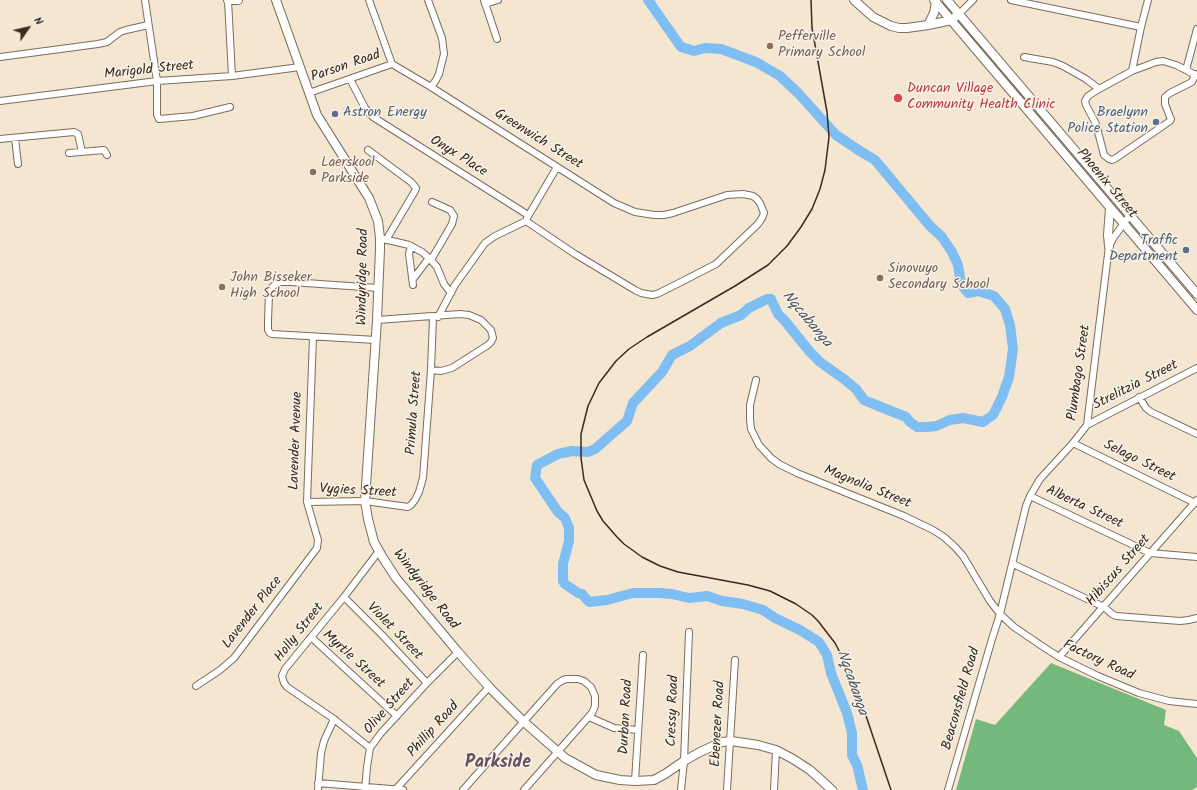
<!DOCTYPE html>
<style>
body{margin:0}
#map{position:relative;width:1197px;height:790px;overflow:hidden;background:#f4e6d0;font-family:Kalam,sans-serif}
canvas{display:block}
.north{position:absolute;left:8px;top:8px;width:40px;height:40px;-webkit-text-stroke:3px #f7f3e8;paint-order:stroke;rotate:56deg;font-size:11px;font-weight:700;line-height:16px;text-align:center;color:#3b2a1e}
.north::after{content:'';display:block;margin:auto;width:14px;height:18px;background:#3b2a1e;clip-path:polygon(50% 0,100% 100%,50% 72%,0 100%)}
</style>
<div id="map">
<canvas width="1197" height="790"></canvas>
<div class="north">N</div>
</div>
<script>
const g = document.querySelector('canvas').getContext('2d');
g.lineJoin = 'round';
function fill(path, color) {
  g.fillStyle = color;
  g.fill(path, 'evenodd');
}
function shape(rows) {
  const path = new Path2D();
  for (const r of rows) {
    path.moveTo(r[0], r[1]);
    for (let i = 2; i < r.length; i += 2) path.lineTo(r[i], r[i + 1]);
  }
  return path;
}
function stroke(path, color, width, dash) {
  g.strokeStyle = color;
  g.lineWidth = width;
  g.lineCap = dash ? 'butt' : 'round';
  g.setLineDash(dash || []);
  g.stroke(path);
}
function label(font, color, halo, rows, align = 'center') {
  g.font = font + ' Kalam,sans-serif';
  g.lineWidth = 3;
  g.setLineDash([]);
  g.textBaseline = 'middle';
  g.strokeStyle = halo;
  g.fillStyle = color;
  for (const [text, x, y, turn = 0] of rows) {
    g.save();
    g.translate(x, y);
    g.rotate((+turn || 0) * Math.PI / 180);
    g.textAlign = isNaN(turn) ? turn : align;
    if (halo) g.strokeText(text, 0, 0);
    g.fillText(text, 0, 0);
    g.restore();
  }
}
fill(shape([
 [1051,663,1166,710,1164,725,1179,731,1197,758,1197,787,1192,790,956,790,976,719,995,725]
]), '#74b87c');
stroke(shape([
 [648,0,681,47,694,51,705,48,721,49,756,62,780,76,798,93,836,135,860,151,875,160,930,226,942,237,952,252,958,265,960,278,964,288,968,293,978,291,994,296,1005,309,1010,325,1013,349,1009,377,1002,397,993,415,983,422,963,418,950,420,936,426,928,427,917,427,910,422,906,417,876,405,864,400,856,389,844,379,820,362,810,352,785,321,778,314,771,299,767,299,749,308,741,315,721,323,690,346,672,355,662,372,633,403,627,421,595,449,588,452,572,451,558,454,537,465,535,478,558,512,565,518,569,528,569,541,563,564,563,581,565,584,578,593,582,594,589,602,607,600,633,593,660,593,672,594,689,598,707,596,722,601,743,604,763,610,775,618,800,630,819,642,827,655,831,673,847,713,852,733,852,755,857,765,863,790]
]), '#7fbef3', 10);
const street = shape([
 [145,0,157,81,157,115,159,119,193,116,230,107],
 [228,0,232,76],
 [369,0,392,64,431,87,614,203,635,212,654,215,664,215,673,213,727,195,743,194,753,196,757,199,760,203,764,213,762,218,758,224,716,264,681,282,657,294,652,295,641,293,635,290,575,254,526,221],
 [428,0,442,38,444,54,439,74,436,80,431,87],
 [484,0,497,39],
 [1011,0,1141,27],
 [485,4,498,0],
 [959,14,973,0],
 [0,57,98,44,107,42,120,32,126,30,148,25],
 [1024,57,1053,62,1063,66,1086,79,1099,89],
 [1186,70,1197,29],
 [1132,71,1141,27,1148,0],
 [1195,74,1192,82,1170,93,1165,97,1165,104,1170,117,1171,119,1170,121,1116,158,1112,160,1109,159,1104,155,1096,124,1086,105,1085,101,1088,96,1099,89,1132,71,1156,62,1163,61,1176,65,1186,70,1197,76],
 [350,79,365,108,373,117,528,215],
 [309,93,392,64],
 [0,101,157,81,232,76,300,67],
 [15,138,18,164],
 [0,139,74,132,78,134,82,152],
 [368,150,411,182,416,188,415,191,386,240],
 [69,153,104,150,107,155],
 [527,218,557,167],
 [384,239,409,245,422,252,429,258,437,267,444,284,451,293],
 [411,246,409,254,413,285],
 [431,260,452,224,454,216,450,210,432,202],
 [413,279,429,258],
 [438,317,455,285,485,243,495,236,526,221],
 [377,320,460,314,469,315,481,320,491,330,493,338,491,342,488,345,452,368,441,371,431,370],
 [376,340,272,334,270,333,268,330,268,320,269,295,271,288,278,282,291,282,378,288],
 [756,380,750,405,750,419,751,429,759,445,771,458,779,464,797,473,904,516,933,530,944,537,955,547,963,556,990,601,1000,614,1014,627,1042,646,1059,657,1098,676,1139,693,1169,701,1197,704],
 [1139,397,1146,408,1151,412,1197,434],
 [1087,425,1197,368],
 [1073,443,1195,503],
 [1030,496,1150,553,1197,557],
 [307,502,365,501,408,507,411,505,415,500,419,492,423,478,431,370,433,317],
 [1013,564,1104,607,1112,614,1116,616,1180,621,1189,620,1197,618],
 [344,597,383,636,427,683],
 [311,637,397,716],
 [1059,657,1197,500],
 [196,686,220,670,234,658,317,548,318,540,307,502,313,337],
 [589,717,614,728,625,729,638,730],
 [370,748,334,719,287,687,284,683,282,676,285,669,344,597,379,551],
 [635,781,643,655],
 [318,783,403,790],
 [396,789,489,687],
 [318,790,321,753,324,741,334,719],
 [365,790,367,767,370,748,381,733,427,683,458,652],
 [463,790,557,684,563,680,567,679,578,679,584,681,591,687,595,696,595,706,592,713,524,790],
 [681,790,684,761,689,632],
 [727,790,735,660],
 [774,790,776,750],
 [948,790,992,639,1000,614,1026,506,1030,496,1040,479,1073,443,1087,425,1109,246,1114,237,1130,215]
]);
const secondary = shape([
 [228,0,238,0],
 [276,0,317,115,369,198,378,221,380,238,380,249,377,320,365,501,368,519,374,542,383,558,396,578,458,652,489,687,523,721,565,758,596,775,620,780,635,781,654,780,665,774,684,761,700,752,722,742,731,741,758,745,776,750,793,759,810,770,832,790],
 [854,0,873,17,891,26,899,28,907,28,928,25,952,20,955,17],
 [934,0,1197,310],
 [947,0,1197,294],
 [928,25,934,13,936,2],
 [1109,246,1108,235,1110,208]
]);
stroke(street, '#7c6c5c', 8);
stroke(secondary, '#7c6c5c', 10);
stroke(street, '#fff', 6);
stroke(secondary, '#fff', 8);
stroke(shape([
 [811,0,812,28,827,112,829,137,825,170,820,189,812,209,801,227,787,246,768,265,735,286,647,337,629,349,616,361,599,383,588,406,581,434,581,458,584,480,597,511,603,521,617,537,624,544,642,557,660,566,678,572,748,585,770,591,796,604,812,615,818,621,835,643,846,664,858,692,891,790]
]), '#3b2a1e', 1.5);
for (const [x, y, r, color] of [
 [770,46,4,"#8d6e63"],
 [898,98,5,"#e0444e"],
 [335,114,4,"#5c6f8a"],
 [1156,122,4,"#5c6f8a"],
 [313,172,4,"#8d6e63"],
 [1186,250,4,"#5c6f8a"],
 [880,278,4,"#8d6e63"],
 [222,287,4,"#8d6e63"]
]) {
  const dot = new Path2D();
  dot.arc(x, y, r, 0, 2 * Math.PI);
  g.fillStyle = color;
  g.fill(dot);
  stroke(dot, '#f7f3e8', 1.5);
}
label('14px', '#785e54', '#f7f3e8', [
 ["Pefferville",778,38],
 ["Primary School",778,54],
 ["Laerskool",321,164],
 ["Parkside",321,180],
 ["Sinovuyo",888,270],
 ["Secondary School",888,286],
 ["John Bisseker",230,279],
 ["High School",230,295]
], 'left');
label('14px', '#3b2a1e', '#f7f3e8', [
 ["Parson Road",346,67,-19],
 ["Marigold Street",149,71,-6],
 ["Greenwich Street",538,140,32],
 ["Onyx Place",458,157,32],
 ["Phoenix Street",1106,184,50],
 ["Windyridge Road",364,277,-89],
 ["Plumbago Street",1080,373,-82],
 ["Strelitzia Street",1136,386,-27],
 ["Primula Street",415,413,-86],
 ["Lavender Avenue",297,441,-88],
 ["Selago Street",1139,462,26],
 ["Magnolia Street",867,488,22],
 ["Vygies Street",358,492,3],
 ["Alberta Street",1084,508,25],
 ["Hibiscus Street",1119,571,-49],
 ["Windyridge Road",425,590,52],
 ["Lavender Place",253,613,-52],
 ["Violet Street",394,632,46],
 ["Holly Street",300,633,-52],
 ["Myrtle Street",353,660,42],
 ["Factory Road",1098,661,25],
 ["Beaconsfield Road",962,699,-74],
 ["Olive Street",390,707,-49],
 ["Cressy Road",674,711,-88],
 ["Durban Road",627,717,-87],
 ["Ebenezer Road",719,724,-87],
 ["Phillip Road",434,730,-48]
]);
label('14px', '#be3a42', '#f7f3e8', [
 ["Duncan Village",907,90],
 ["Community Health Clinic",907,106]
], 'left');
label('14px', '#4e5e75', '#f7f3e8', [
 ["Astron Energy",343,114,"left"],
 ["Braelynn",1148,114],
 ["Police Station",1148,130],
 ["Traffic",1178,242],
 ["Department",1178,258]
], 'right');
label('italic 15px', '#4f565e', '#f7f3e8', [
 ["Nqcabanga",806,320,50],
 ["Nqcabanga",851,683,71]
]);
label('bold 18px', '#6c505f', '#f7f3e8', [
 ["Parkside",498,764]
]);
</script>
